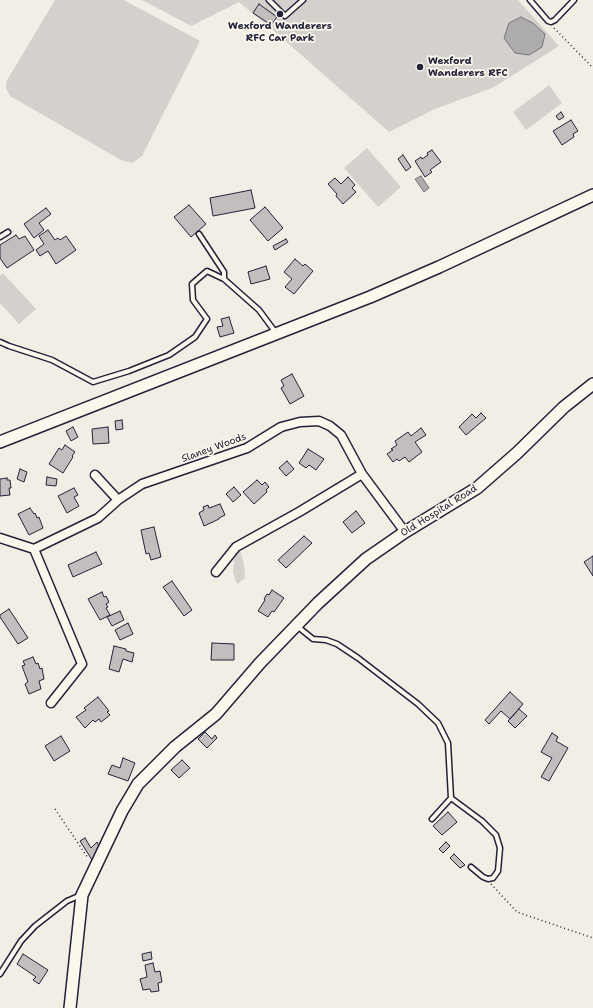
<!DOCTYPE html>
<style>
body{margin:0}
canvas{display:block;background:#f2eee5}
</style>
<canvas width="593" height="1008"></canvas>
<script>
const g = document.querySelector('canvas').getContext('2d');
g.lineJoin = 'round';
function fill(path, color) {
  g.fillStyle = color;
  g.fill(path, 'evenodd');
}
function shape(rows) {
  const path = new Path2D();
  for (const r of rows) {
    path.moveTo(r[0], r[1]);
    for (let i = 2; i < r.length; i += 2) path.lineTo(r[i], r[i + 1]);
  }
  return path;
}
function stroke(path, color, width, dash) {
  g.strokeStyle = color;
  g.lineWidth = width;
  g.lineCap = dash ? 'butt' : 'round';
  g.setLineDash(dash || []);
  g.stroke(path);
}
function label(font, color, halo, rows, align = 'center') {
  g.font = font + ' "Shantell Sans",sans-serif';
  g.lineWidth = 3.5;
  g.setLineDash([]);
  g.textBaseline = 'middle';
  g.strokeStyle = halo;
  g.fillStyle = color;
  for (const [text, x, y, turn = 0] of rows) {
    g.save();
    g.translate(x, y);
    g.rotate((+turn || 0) * Math.PI / 180);
    g.textAlign = isNaN(turn) ? turn : align;
    if (halo) g.strokeText(text, 0, 0);
    g.fillText(text, 0, 0);
    g.restore();
  }
}
fill(shape([
 [55,0,124,0,200,41,142,156,132,163,121,160,10,96,6,88,6,82],
 [142,0,518,0,559,46,494,87,435,109,389,132,274,31,239,2,191,26],
 [549,85,562,103,526,130,513,112],
 [367,148,401,187,378,207,344,168],
 [3,273,36,309,19,324,0,303,0,276],
 [240,550,244,565,245,578,237,584,233,572,234,560]
]), '#d4d1cc');
const water = shape([
 [521,17,533,23,545,34,542,47,529,55,515,53,504,38,509,23,521,17],
 [421,176,429,188,424,192,415,179,421,176]
]);
fill(water, '#aeabad');
stroke(water, '#76747f', 1);
const building = shape([
 [259,4,277,17,271,25,253,13,259,4],
 [561,112,564,117,559,120,556,116,561,112],
 [571,120,578,131,573,134,574,137,562,145,553,131,571,120],
 [432,150,441,162,430,170,432,172,425,177,415,161,421,157,422,159,428,155,427,153,432,150],
 [403,155,411,167,406,171,398,159,403,155],
 [348,177,355,185,352,188,356,192,343,204,336,196,337,194,328,184,335,178,341,184,348,177],
 [251,190,255,208,213,216,210,198,251,190],
 [189,205,206,224,191,237,174,217,189,205],
 [265,207,283,228,268,241,250,220,265,207],
 [46,208,51,214,39,223,44,230,34,238,24,224,46,208],
 [48,230,55,240,58,238,60,240,66,236,76,250,56,264,48,251,40,256,36,250,44,244,39,236,48,230],
 [16,235,19,239,25,236,34,250,7,268,0,258,0,245,16,235],
 [286,239,288,242,275,250,273,246,286,239],
 [295,259,303,266,305,264,313,271,294,294,285,287,292,279,284,272,295,259],
 [266,266,270,279,251,284,248,272,266,266],
 [229,317,234,333,220,337,217,327,223,326,221,319,229,317],
 [292,374,304,396,290,404,281,388,284,386,281,380,292,374],
 [481,413,486,418,466,435,459,427,472,414,476,418,481,413],
 [122,420,123,429,116,430,115,421,122,420],
 [73,427,78,437,71,441,66,431,73,427],
 [108,427,109,443,93,444,92,429,108,427],
 [421,428,426,435,415,442,422,452,409,462,405,457,399,461,397,459,393,462,387,454,393,450,391,449,397,445,395,441,408,432,411,436,421,428],
 [65,445,75,452,72,456,73,457,63,473,49,464,59,448,62,450,65,445],
 [308,449,324,459,316,470,309,465,306,468,299,463,308,449],
 [287,461,294,469,286,476,279,468,287,461],
 [20,469,27,472,24,482,17,479,20,469],
 [47,477,57,479,56,486,46,485,47,477],
 [7,478,7,480,10,480,11,488,9,488,10,495,0,496,0,479,7,478],
 [257,480,262,485,265,482,269,487,266,490,267,492,254,504,243,492,257,480],
 [234,487,241,495,233,502,226,494,234,487],
 [74,488,78,495,74,497,79,506,67,513,58,496,74,488],
 [220,504,225,515,219,518,219,519,204,526,199,513,204,510,203,507,208,505,209,508,220,504],
 [30,508,34,514,35,513,37,518,39,517,43,528,29,535,18,514,30,508],
 [356,511,365,523,352,533,343,522,356,511],
 [154,527,161,557,151,560,149,553,146,554,141,530,154,527],
 [304,536,312,543,286,568,278,560,304,536],
 [96,552,102,564,73,577,68,565,96,552],
 [593,556,593,576,584,562,593,556],
 [172,581,192,610,184,616,163,587,172,581],
 [272,590,284,598,274,612,272,611,268,617,258,611,265,600,264,599,267,594,269,595,272,590],
 [102,592,104,597,106,596,109,602,106,604,108,607,106,608,110,615,100,620,88,599,102,592],
 [9,609,28,638,18,644,0,617,0,615,9,609],
 [120,611,124,620,112,626,107,617,120,611],
 [128,623,133,634,120,640,115,630,128,623],
 [212,643,234,644,234,660,211,660,212,643],
 [114,646,126,649,126,651,134,653,132,662,123,659,119,672,109,669,114,646],
 [33,657,36,664,38,663,40,669,42,668,44,679,39,681,41,689,29,694,25,684,28,682,22,666,25,665,23,661,33,657],
 [510,692,523,704,510,719,501,711,489,724,485,720,510,692],
 [98,697,109,711,107,712,110,715,101,722,99,719,95,722,93,720,85,728,76,717,86,710,84,708,98,697],
 [519,709,527,716,515,728,508,721,519,709],
 [205,732,212,739,215,735,217,738,207,748,198,739,205,732],
 [552,733,558,737,556,741,568,748,549,781,541,777,552,758,541,752,552,733],
 [61,736,70,751,54,761,45,746,61,736],
 [123,758,135,763,128,781,108,774,112,765,120,768,123,758],
 [182,760,190,768,179,778,171,770,182,760],
 [448,812,457,822,442,835,433,826,448,812],
 [85,838,91,848,97,842,101,851,94,863,80,841,85,838],
 [446,842,450,846,443,853,439,849,446,842],
 [454,854,465,865,460,868,450,858,454,854],
 [151,952,152,959,143,961,142,954,151,952],
 [23,954,48,970,39,984,33,980,36,977,17,964,23,954],
 [153,963,155,972,160,971,162,982,158,983,159,991,151,992,150,989,143,990,140,979,147,977,145,965,153,963]
]);
fill(building, '#c2bebe');
stroke(building, '#22223b', 1);
const lane = shape([
 [269,0,285,16,303,0],
 [530,0,548,21,551,22,555,20,574,0],
 [199,234,224,272,224,279],
 [0,237,8,232],
 [0,342,9,346,52,360,93,382,129,371,169,355,195,337,207,319,193,300,192,284,207,271,224,279,259,310,276,333],
 [297,626,313,639,326,640,337,644,358,658,418,704,438,723,448,743,451,798,432,819],
 [451,798,482,821,496,835,500,848,498,871,493,878,488,879,483,877,471,867],
 [0,974,21,941,35,926,67,901,81,895]
]);
const street = shape([
 [95,475,118,500],
 [0,538,34,549],
 [216,572,236,547,299,512,362,474],
 [51,703,82,664,34,549,98,518,118,500,142,484,247,448,281,427,300,422,319,421,330,426,341,435,362,474,405,532]
]);
const secondary = shape([
 [0,442,370,297,439,267,593,195],
 [70,1008,82,895,122,811,138,784,175,747,216,714,260,663,318,603,366,559,405,532,477,488,517,453,564,407,593,384]
]);
stroke(lane, '#22223b', 7);
stroke(street, '#22223b', 11);
stroke(secondary, '#22223b', 14);
stroke(shape([
 [554,28,593,68],
 [55,809,88,858],
 [491,884,517,912,593,938]
]), '#22223b', 1.5, [1, 3]);
stroke(lane, '#fbf7ec', 4);
stroke(street, '#fbf7ec', 8);
stroke(secondary, '#fbf7ec', 11);
for (const [x, y, r, color] of [
 [280,14,4,"#22223b"],
 [420,67,4,"#22223b"]
]) {
  const dot = new Path2D();
  dot.arc(x, y, r, 0, 2 * Math.PI);
  g.fillStyle = color;
  g.fill(dot);
  stroke(dot, '#fbf7ec', 1.5);
}
label('bold 10px', '#22223b', '#fbf7ec', [
 ["Wexford Wanderers",280,26],
 ["RFC Car Park",280,38],
 ["Wexford",428,61,"left"],
 ["Wanderers RFC",428,73,"left"]
]);
label('10px', '#22223b', '#fbf7ec', [
 ["Slaney Woods",214,448,-20],
 ["Old Hospital Road",439,511,-32]
]);
</script>
